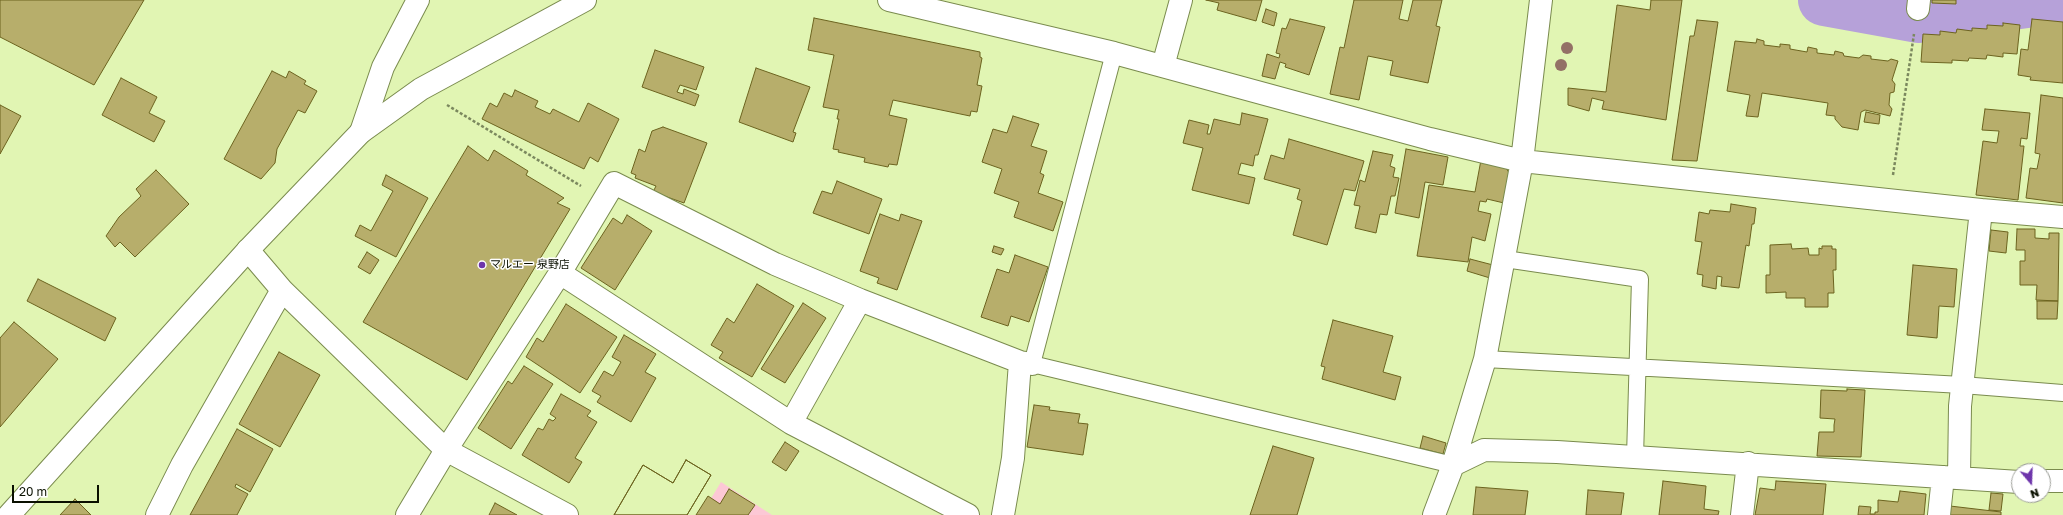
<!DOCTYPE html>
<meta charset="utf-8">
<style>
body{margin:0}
#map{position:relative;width:2063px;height:515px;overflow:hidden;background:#e1f5b3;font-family:"Golos Text",sans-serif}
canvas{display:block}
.north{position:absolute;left:2011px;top:463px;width:40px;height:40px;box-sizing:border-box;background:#fff;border:1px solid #9d9f99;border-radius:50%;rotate:161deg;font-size:11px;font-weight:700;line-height:16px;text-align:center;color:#0a1000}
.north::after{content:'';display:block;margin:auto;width:14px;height:18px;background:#6e35ab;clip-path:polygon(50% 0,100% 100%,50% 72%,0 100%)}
.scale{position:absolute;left:12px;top:485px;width:87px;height:18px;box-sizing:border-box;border:2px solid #0a1000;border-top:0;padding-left:5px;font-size:12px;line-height:14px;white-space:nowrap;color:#0a1000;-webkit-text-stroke:3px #fff;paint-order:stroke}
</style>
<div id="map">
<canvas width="2063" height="515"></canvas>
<div class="north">N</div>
<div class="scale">20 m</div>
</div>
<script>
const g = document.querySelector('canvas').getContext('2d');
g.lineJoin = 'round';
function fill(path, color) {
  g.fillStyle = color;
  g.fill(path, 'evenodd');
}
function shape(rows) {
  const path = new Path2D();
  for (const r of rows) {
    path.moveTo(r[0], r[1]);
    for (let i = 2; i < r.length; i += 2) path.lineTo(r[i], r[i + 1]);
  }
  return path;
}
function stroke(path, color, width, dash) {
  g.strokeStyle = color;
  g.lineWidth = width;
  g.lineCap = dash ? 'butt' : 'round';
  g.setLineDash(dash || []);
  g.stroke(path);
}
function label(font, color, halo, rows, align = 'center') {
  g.font = font + ' "Golos Text","Noto Sans JP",sans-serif';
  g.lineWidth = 3;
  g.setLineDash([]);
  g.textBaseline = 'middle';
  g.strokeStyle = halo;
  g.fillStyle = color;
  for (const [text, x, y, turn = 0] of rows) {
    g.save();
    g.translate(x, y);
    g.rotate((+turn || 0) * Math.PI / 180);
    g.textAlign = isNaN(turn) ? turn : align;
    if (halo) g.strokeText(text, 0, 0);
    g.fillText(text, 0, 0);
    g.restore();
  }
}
fill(shape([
 [721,482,772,515,701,515]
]), '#fcc8d5');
stroke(shape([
 [1824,0,1918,17,2034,1,2063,5]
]), '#b6a1d9', 52);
const building = shape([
 [0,0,144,0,94,85,0,37,0,0],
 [1206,0,1262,0,1256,21,1217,10,1219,3,1206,0],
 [1354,0,1403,0,1399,19,1408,21,1413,0,1442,0,1436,26,1440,27,1428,83,1390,75,1393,61,1368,56,1359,100,1330,94,1340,47,1344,48,1354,0],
 [1651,0,1682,0,1666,120,1602,109,1604,101,1592,98,1589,111,1568,105,1568,88,1606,92,1617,5,1650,10,1651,0],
 [1932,0,1956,0,1956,4,1932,3,1932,0],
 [1266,9,1277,13,1274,26,1262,22,1266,9],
 [814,18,980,52,980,57,982,58,977,85,982,86,977,112,971,111,970,116,893,100,889,115,907,119,897,165,889,164,888,167,864,162,865,158,838,152,839,150,833,149,839,119,837,119,839,110,823,107,834,55,808,50,814,18],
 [1290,19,1325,27,1309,75,1285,67,1286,64,1280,62,1275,79,1262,76,1267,54,1279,58,1280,54,1276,53,1282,28,1286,29,1290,19],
 [2032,19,2063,22,2063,83,2030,80,2031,77,2018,75,2021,49,2028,50,2032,19],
 [1697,20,1718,22,1697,161,1672,160,1690,36,1694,36,1697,20],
 [2003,23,2020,25,2017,54,2003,53,2003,57,1987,55,1986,59,1969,58,1968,61,1952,60,1952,63,1921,62,1923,34,1940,35,1940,31,1956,33,1957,29,1972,31,1972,28,1987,29,1987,25,2003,26,2003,23],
 [1757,39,1764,41,1764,45,1780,47,1780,44,1790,45,1790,49,1807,52,1808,47,1817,49,1817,53,1834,55,1835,51,1843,53,1844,56,1859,58,1863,55,1871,56,1871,59,1888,61,1891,59,1898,61,1892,80,1895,84,1894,92,1890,93,1889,105,1892,109,1890,116,1865,110,1861,112,1858,130,1842,127,1835,119,1835,116,1826,115,1828,103,1762,93,1758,117,1746,116,1750,95,1727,91,1735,41,1756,43,1757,39],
 [655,50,704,67,696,90,680,85,677,92,683,94,684,89,699,95,695,106,642,87,655,50],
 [756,68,810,87,793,132,796,133,793,142,739,122,756,68],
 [272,71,286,78,289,71,306,81,304,84,317,91,305,113,298,110,277,149,275,163,261,179,224,159,272,71],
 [121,78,157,97,149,113,165,121,154,142,102,115,121,78],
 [515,90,538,101,535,107,550,114,553,109,579,122,588,103,619,119,598,162,590,157,584,169,482,119,490,103,497,107,504,93,512,97,515,90],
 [2041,95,2063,98,2063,203,2026,198,2030,168,2037,169,2040,154,2035,153,2041,95],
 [0,105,21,116,0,154,0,105],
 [1985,109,2030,113,2027,139,2021,138,2020,146,2024,146,2018,200,1976,195,1983,141,1997,143,1999,131,1982,130,1985,109],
 [1866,112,1880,115,1879,124,1864,122,1866,112],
 [1242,113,1268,119,1258,155,1255,155,1253,166,1241,163,1238,174,1255,178,1249,204,1192,190,1203,148,1183,143,1189,120,1209,125,1207,134,1210,134,1214,119,1240,125,1242,113],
 [1013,116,1039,124,1031,146,1047,151,1040,173,1044,175,1038,193,1063,202,1053,231,1014,217,1019,202,994,193,1002,169,982,162,993,129,1007,133,1013,116],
 [663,127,707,143,684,203,653,192,656,186,635,178,636,175,631,173,639,149,645,152,652,131,663,127],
 [1289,139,1364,161,1355,191,1344,189,1327,245,1293,235,1302,201,1297,199,1300,189,1264,179,1271,155,1284,159,1289,139],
 [468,146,488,161,494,150,528,171,526,175,564,198,557,203,570,209,467,380,363,322,468,146],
 [1406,149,1448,157,1443,185,1425,182,1419,218,1395,213,1406,149],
 [1373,151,1393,155,1390,166,1395,168,1393,177,1399,178,1395,196,1391,196,1387,215,1380,214,1376,233,1355,228,1360,206,1354,205,1360,180,1365,182,1373,151],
 [1481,160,1504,165,1510,174,1504,203,1487,199,1486,202,1480,201,1478,211,1491,214,1485,241,1472,237,1468,262,1417,256,1429,185,1475,192,1481,160],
 [156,170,189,204,135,257,120,242,115,247,106,236,119,217,141,196,136,189,156,170],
 [386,175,428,198,396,257,355,236,360,225,371,231,393,191,382,185,386,175],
 [837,181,882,199,869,234,813,213,822,191,832,194,837,181],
 [1731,204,1756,208,1754,224,1752,224,1749,246,1746,245,1739,288,1721,286,1722,277,1717,276,1716,289,1702,286,1703,275,1697,274,1702,242,1695,241,1699,212,1709,214,1710,210,1730,212,1731,204],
 [880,214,899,221,901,214,922,221,897,290,877,283,879,278,860,271,880,214],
 [627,215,652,231,615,290,581,268,613,218,622,224,627,215],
 [2017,229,2035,229,2035,238,2049,239,2049,233,2059,233,2058,301,2036,300,2037,285,2020,285,2020,261,2025,261,2025,250,2016,250,2017,229],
 [1991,230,2008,232,2006,253,1989,251,1991,230],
 [1791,244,1792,249,1808,248,1809,255,1819,255,1819,248,1822,249,1822,246,1832,246,1832,249,1836,249,1836,270,1833,270,1834,293,1828,293,1828,307,1805,307,1805,298,1786,298,1786,292,1766,293,1766,275,1770,275,1770,245,1791,244],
 [994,246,1004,249,1001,255,992,252,994,246],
 [367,252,379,260,370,274,358,267,367,252],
 [1015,255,1048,267,1029,322,1011,316,1008,326,981,317,997,269,1009,273,1015,255],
 [1470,259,1493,265,1490,278,1467,271,1470,259],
 [1913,265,1957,269,1954,307,1939,306,1937,338,1907,335,1913,265],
 [38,279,116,318,105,341,27,301,38,279],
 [757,284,794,306,752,377,719,358,723,352,711,345,727,318,734,323,757,284],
 [2037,301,2058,301,2057,319,2037,319,2037,301],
 [803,303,826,318,785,383,761,369,803,303],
 [566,304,617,337,580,393,526,357,537,338,543,342,566,304],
 [1333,320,1393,336,1383,372,1401,377,1395,400,1322,379,1325,367,1321,366,1333,320],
 [14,322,58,359,0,427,0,338,14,322],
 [624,335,656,354,645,372,656,378,631,422,597,402,601,396,592,391,604,371,613,376,621,362,612,357,624,335],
 [279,352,320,375,280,447,239,424,279,352],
 [524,366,553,384,511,449,478,428,508,381,512,384,524,366],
 [1847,389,1865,390,1861,457,1817,456,1819,432,1834,432,1834,425,1835,419,1820,418,1821,390,1847,391,1847,389],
 [561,394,591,411,587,416,597,422,575,458,582,462,569,483,522,455,538,428,543,430,549,419,553,421,556,418,550,414,561,394],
 [1034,405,1050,407,1049,410,1080,414,1078,423,1088,424,1083,455,1027,447,1034,405],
 [237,429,273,449,250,492,236,484,235,487,248,494,237,515,190,515,237,429],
 [1423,436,1446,443,1443,454,1420,448,1423,436],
 [785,442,799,451,786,471,772,462,785,442],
 [1273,446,1314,458,1297,515,1250,515,1273,446],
 [686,460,711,475,687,515,614,515,643,465,673,483,686,460],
 [686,460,711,475,687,515,614,515,643,465,673,483,686,460],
 [1663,481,1706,486,1704,509,1719,511,1718,515,1659,515,1663,481],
 [1776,481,1826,484,1823,515,1755,515,1760,488,1775,490,1776,481],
 [1476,487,1528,491,1525,515,1473,515,1476,487],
 [729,489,755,505,748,515,696,515,708,496,720,504,729,489],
 [1588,490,1624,493,1621,515,1586,515,1588,490],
 [1900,491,1926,494,1924,515,1858,515,1859,506,1871,507,1870,514,1875,514,1875,512,1878,512,1878,500,1898,502,1900,491],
 [1991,493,2003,494,2001,511,1989,510,1991,493],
 [75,499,91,515,60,515,75,499],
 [495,503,517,515,489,515,495,503],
 [1950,506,2001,512,2001,515,1949,515,1950,506]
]);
fill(building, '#b7ae6b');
stroke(building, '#6c631f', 1);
const lane = shape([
 [1114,53,1032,364,1453,465],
 [1505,259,1640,279,1635,457],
 [1485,359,1962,385,2063,393]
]);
const street = shape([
 [889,0,1114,53,1430,139,1522,161,1981,210,2063,217],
 [1918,9,1919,0],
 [1163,66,1181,0],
 [361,132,383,67,418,0],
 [248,250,282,290,446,450,567,515],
 [560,273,614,183,775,264,860,300,1020,362],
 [791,423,860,300],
 [1453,465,1484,450,1557,452,2019,482],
 [1959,478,1960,406,1981,210],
 [2043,481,2063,481],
 [157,515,182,465,282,290],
 [407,515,446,450,560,273,791,423,968,515],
 [1003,515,1013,458,1020,362,1032,364],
 [1434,515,1453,465,1485,359,1522,161,1541,0],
 [1742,515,1748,463],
 [1939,515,1943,477]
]);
const secondary = shape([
 [9,515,248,250,361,132,421,89,585,0]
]);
stroke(lane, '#7a8b4e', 18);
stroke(street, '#7a8b4e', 24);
stroke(secondary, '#7a8b4e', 24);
stroke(shape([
 [447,105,581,186],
 [1893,175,1914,34]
]), '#7b885e', 2.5, [3, 2]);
stroke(lane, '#fff', 16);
stroke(street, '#fff', 22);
stroke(secondary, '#fff', 22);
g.fillStyle = '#937066';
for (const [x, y] of [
 [1567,48],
 [1561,65]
]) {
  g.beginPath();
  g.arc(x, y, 6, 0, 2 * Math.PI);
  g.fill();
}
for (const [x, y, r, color] of [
 [482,265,4,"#6e35ab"]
]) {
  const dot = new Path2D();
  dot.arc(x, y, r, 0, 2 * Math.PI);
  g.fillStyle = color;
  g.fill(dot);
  stroke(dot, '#fff', 1.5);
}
label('11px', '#0a1000', '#fff', [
 ["マルエー 泉野店",490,265]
], 'left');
</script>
